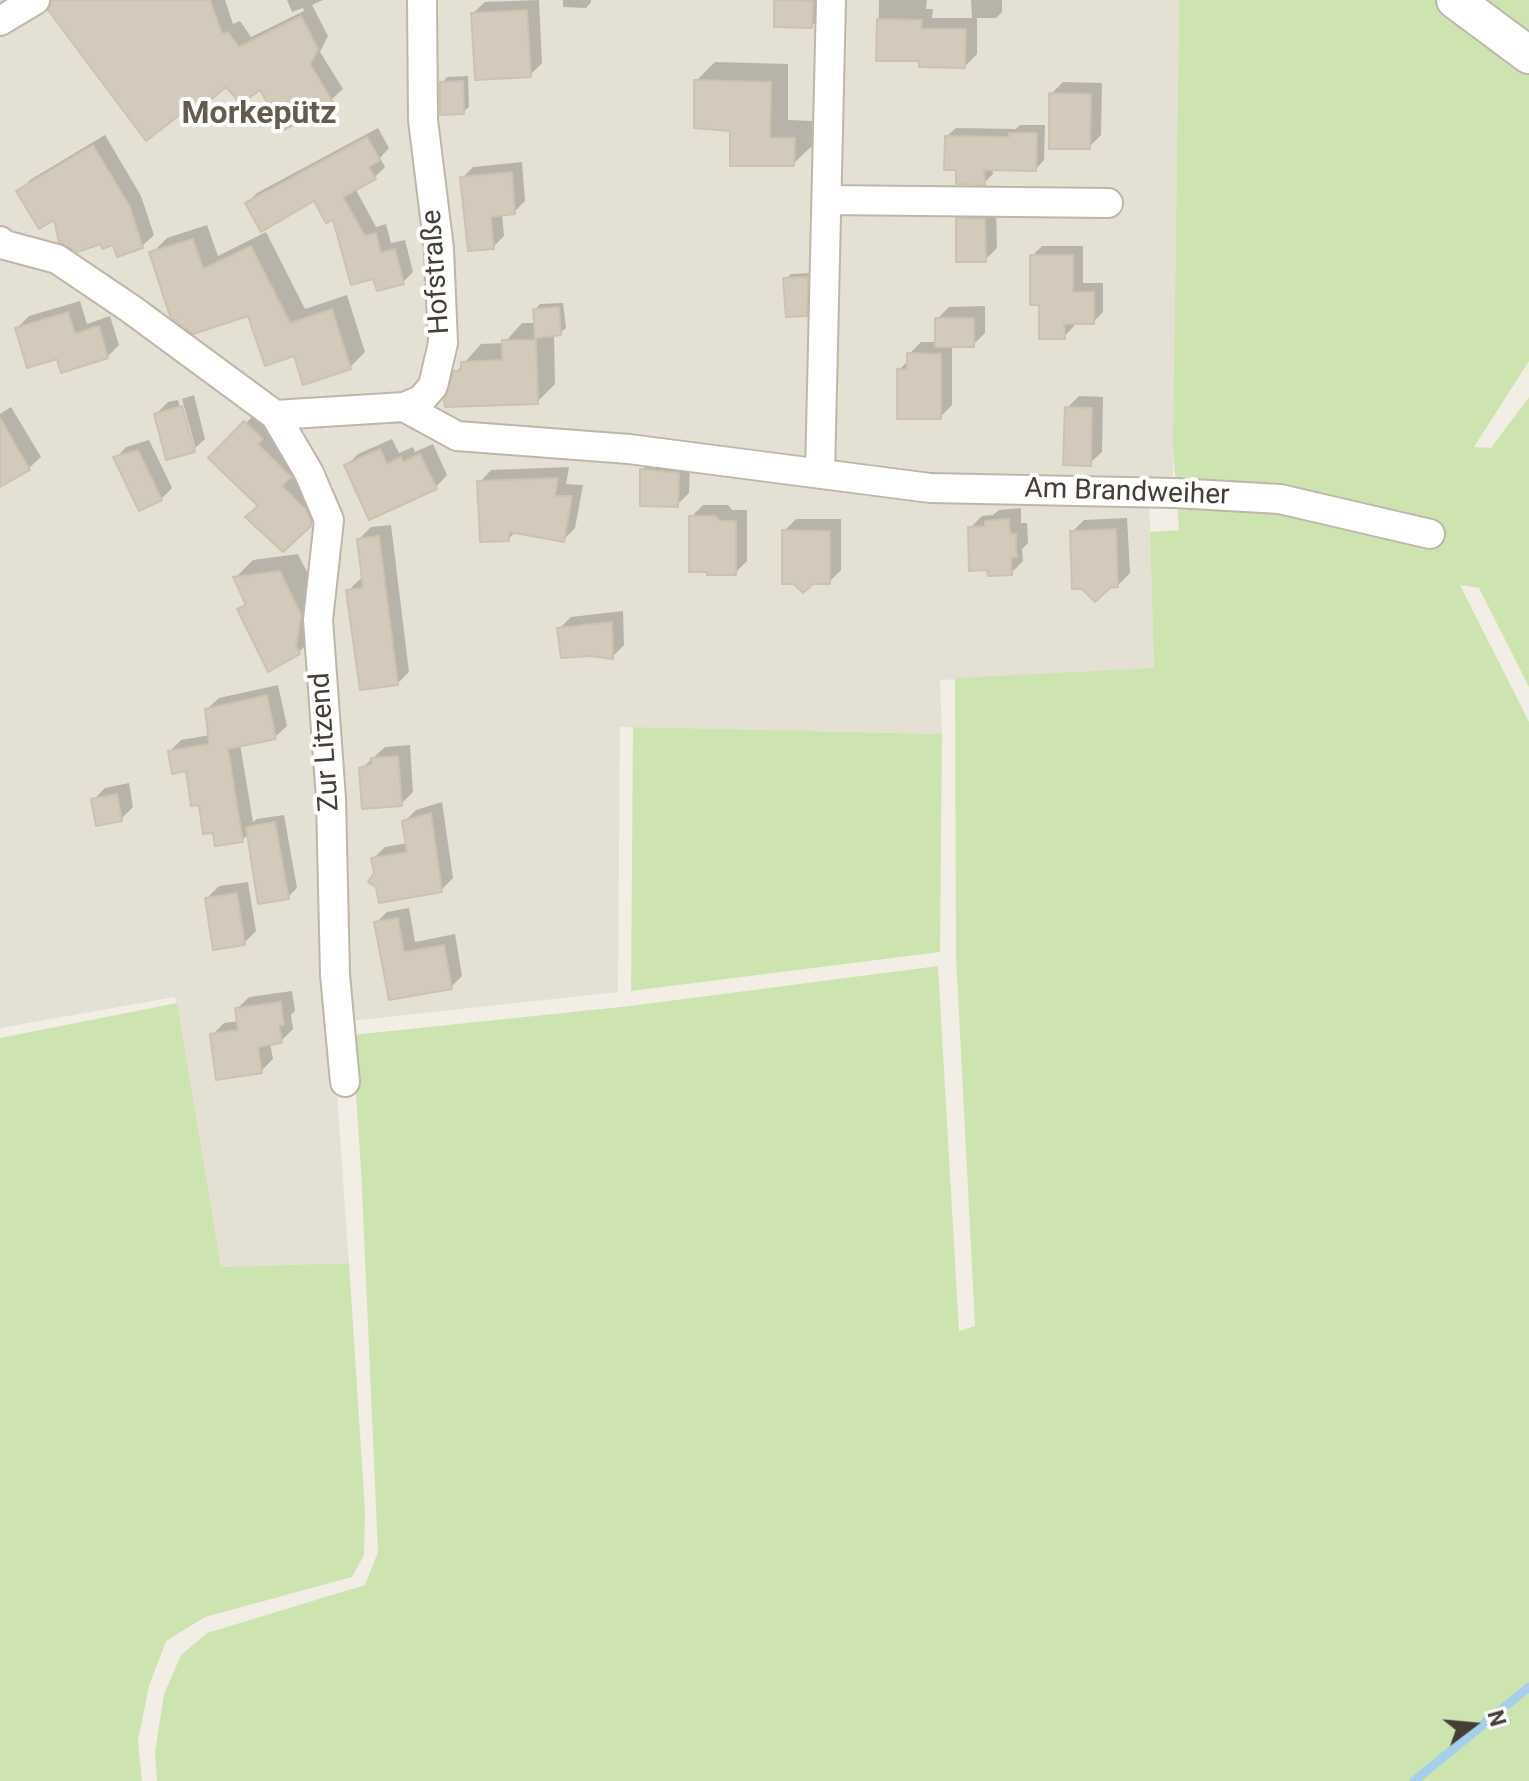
<!DOCTYPE html>
<meta charset="utf-8">
<style>
body{margin:0}
#map{position:relative;width:1529px;height:1781px;overflow:hidden;background:#f2eee6;font-family:Roboto,sans-serif}
canvas{display:block}
.north{position:absolute;left:1433px;top:1685px;width:80px;height:80px;-webkit-text-stroke:6px #fff;paint-order:stroke;rotate:74deg;font-size:22px;font-weight:700;line-height:32px;text-align:center;color:#443e36}
.north::after{content:'';display:block;margin:auto;width:28px;height:36px;background:#443e36;clip-path:polygon(50% 0,100% 100%,50% 72%,0 100%)}
</style>
<div id="map">
<canvas width="1529" height="1781"></canvas>
<div class="north">N</div>
</div>
<script>
const g = document.querySelector('canvas').getContext('2d');
g.lineJoin = 'round';
function fill(path, color) {
  g.fillStyle = color;
  g.fill(path, 'evenodd');
}
function shape(rows) {
  const path = new Path2D();
  for (const r of rows) {
    path.moveTo(r[0], r[1]);
    for (let i = 2; i < r.length; i += 2) path.lineTo(r[i], r[i + 1]);
  }
  return path;
}
function stroke(path, color, width, dash) {
  g.strokeStyle = color;
  g.lineWidth = width;
  g.lineCap = dash ? 'butt' : 'round';
  g.setLineDash(dash || []);
  g.stroke(path);
}
function label(font, color, halo, rows, align = 'center') {
  g.font = font + ' Roboto,sans-serif';
  g.lineWidth = 8;
  g.setLineDash([]);
  g.textBaseline = 'middle';
  g.strokeStyle = halo;
  g.fillStyle = color;
  for (const [text, x, y, turn = 0] of rows) {
    g.save();
    g.translate(x, y);
    g.rotate((+turn || 0) * Math.PI / 180);
    g.textAlign = isNaN(turn) ? turn : align;
    if (halo) g.strokeText(text, 0, 0);
    g.fillText(text, 0, 0);
    g.restore();
  }
}
fill(shape([
 [0,0,1179,0,1173,490,1149,491,1154,669,940,680,942,734,620,727,618,992,332,1023,349,1263,221,1267,175,997,0,1028]
]), '#e5e0d4');
fill(shape([
 [1179,0,1439,0,1529,68,1529,361,1474,447,1491,448,1529,397,1529,687,1479,588,1460,585,1529,722,1529,1781,157,1781,155,1753,164,1694,181,1655,207,1633,365,1585,378,1552,361,1169,352,1035,630,1006,938,966,959,1331,975,1326,956,956,955,678,1154,668,1150,532,1179,530,1173,446],
 [1472,0,1529,0,1529,43],
 [633,727,942,734,940,952,631,991],
 [177,1003,221,1267,349,1263,365,1511,364,1555,352,1577,205,1617,166,1641,149,1686,138,1741,142,1781,0,1781,0,1038]
]), '#cde4b1');
fill(shape([
 [81,0,225,0,233,24,240,21,251,37,304,11,303,8,292,12,287,0,323,0,312,5,328,36,320,52,343,89,331,100,261,88,226,84],
 [539,0,542,63,530,75,473,13,485,2],
 [563,0,591,0,591,2,586,8,563,7],
 [777,0,817,0,817,21,811,26],
 [879,0,927,0,926,9,933,9,932,18,972,18,971,0,1002,0,1002,12,996,18,977,18,977,54,965,66,921,59,878,59],
 [715,62,788,64,788,120,812,121,812,146,793,164,732,129,696,81],
 [468,76,469,107,463,112,442,83,447,77],
 [1063,82,1102,83,1101,135,1089,147,1051,94],
 [1020,125,1045,125,1044,160,1036,169,992,168,993,174,984,183,958,168,947,136,956,128,1016,129],
 [378,128,389,148,380,158,385,167,374,178,355,188,376,227,386,224,391,243,405,240,413,272,403,282,375,277,335,217,315,199,247,203,257,193],
 [105,135,141,196,154,235,142,246,102,242,19,192,30,180],
 [522,162,525,201,514,212,502,214,504,236,493,247,462,178,473,167],
 [970,207,996,208,997,248,985,260,958,219],
 [207,225,218,256,266,232,305,309,347,295,365,352,350,367,295,353,249,314,152,253,167,238],
 [1042,246,1083,246,1083,283,1103,283,1103,312,1093,322,1074,322,1074,326,1064,337,1041,303,1032,256],
 [812,273,811,308,806,314,786,279,791,274],
 [80,301,87,324,110,316,119,345,107,357,59,356,17,328,29,316],
 [563,303,566,328,560,333,554,334,555,384,537,402,456,372,481,344,504,343,522,323,536,323,535,310,540,304],
 [985,306,985,333,973,345,952,345,952,405,940,417,899,370,909,360,909,354,921,342,937,342,937,319,949,307],
 [194,395,205,439,193,450,156,414,168,402,178,400,191,446,195,446,182,399],
 [1079,396,1103,397,1102,452,1090,463,1067,408],
 [264,405,329,504,283,550,260,506,211,458],
 [11,407,41,457,29,468,0,485,0,414],
 [392,439,399,453,413,447,415,452,433,444,447,475,436,487,346,466,358,454],
 [149,440,172,488,161,499,116,458,126,447],
 [654,458,690,461,689,493,677,505,642,470],
 [569,467,566,484,583,485,575,528,563,540,516,532,508,539,480,482,491,470],
 [703,505,728,505,732,510,747,510,747,561,735,573,691,517],
 [1021,508,1021,523,1027,523,1028,543,1022,549,1023,561,1011,573,970,528,982,516,993,515,999,510],
 [1127,518,1130,573,1118,585,1072,532,1084,520],
 [796,519,841,519,841,570,829,582,784,531],
 [391,525,409,672,397,684,348,591,360,579,364,578,359,539,371,527],
 [298,554,319,596,317,634,298,653,240,609,247,602,235,578,253,560],
 [623,611,624,645,612,657,559,629,571,617],
 [278,685,287,726,275,737,240,744,253,822,257,819,284,815,297,888,288,897,249,834,242,840,215,831,188,769,170,751,181,740,210,735,207,709,219,698],
 [410,745,413,792,401,804,361,769,385,747],
 [129,783,133,807,121,819,93,800,105,788],
 [442,802,453,878,441,890,376,874,373,859,385,847,408,843,404,822,416,810],
 [248,882,256,931,244,943,207,898,219,886],
 [409,908,415,942,455,934,462,976,451,987,390,998,376,923,387,912],
 [292,991,295,1011,291,1015,293,1029,281,1041,270,1043,273,1059,261,1071,212,1035,224,1023,239,1021,237,1009,249,997]
]), '#0003');
stroke(shape([
 [1414,1781,1529,1687]
]), '#a6cfeb', 9);
const building = shape([
 [52,0,210,0,222,34,228,32,239,47,301,16,318,49,310,64,333,102,283,131,260,90,241,104,226,87,195,113,190,107,146,141,48,10,52,0],
 [774,0,813,1,812,28,774,27,774,0],
 [527,10,531,77,475,80,471,13,527,10],
 [877,19,922,20,921,29,966,29,965,68,919,67,919,61,876,61,877,19],
 [694,80,771,82,770,138,795,138,794,166,730,166,730,131,694,128,694,80],
 [463,81,464,114,440,115,440,82,463,81],
 [1049,93,1091,94,1090,149,1049,149,1049,93],
 [1009,133,1037,133,1036,171,984,170,985,185,956,184,956,170,944,170,945,136,1009,137,1009,133],
 [367,137,380,160,369,167,376,179,343,197,365,236,376,233,381,253,395,249,404,284,377,291,373,279,351,285,333,220,326,223,314,201,261,232,245,203,367,137],
 [93,145,130,207,143,248,117,257,113,245,102,249,101,244,77,252,59,242,54,220,39,229,16,191,93,145],
 [512,172,515,214,491,217,494,249,468,251,460,177,512,172],
 [956,218,985,219,986,262,956,262,956,218],
 [193,239,203,269,251,246,290,323,332,309,351,369,303,385,294,356,265,366,248,316,193,334,170,316,149,252,193,239],
 [1030,255,1073,255,1073,292,1094,292,1094,324,1064,324,1065,339,1039,339,1039,305,1030,305,1030,255],
 [808,277,807,316,786,317,783,278,808,277],
 [559,307,561,335,535,338,533,309,559,307],
 [68,312,75,334,99,326,108,358,61,373,57,359,27,368,15,328,68,312],
 [935,318,974,318,974,347,935,347,935,318],
 [502,340,536,340,538,404,445,407,444,399,454,371,461,371,461,362,502,360,502,340],
 [907,353,941,354,941,419,897,419,897,369,907,370,907,353],
 [182,406,195,452,166,460,154,414,182,406],
 [1065,407,1092,408,1091,466,1063,465,1065,407],
 [0,418,30,470,0,487,0,418],
 [244,421,263,439,258,444,291,477,282,486,306,510,311,522,311,526,283,552,245,517,258,506,208,458,244,421],
 [380,449,387,464,401,457,403,462,420,454,437,489,369,520,344,465,380,449],
 [138,450,162,500,139,511,113,457,138,450],
 [640,469,679,473,678,507,640,506,640,469],
 [558,478,555,496,572,496,564,542,509,532,509,541,480,542,477,481,558,478],
 [689,516,716,516,720,521,736,521,736,575,707,575,707,572,689,572,689,516],
 [1009,519,1010,534,1016,534,1016,547,1017,557,1011,558,1012,575,988,576,987,570,969,571,968,527,985,526,985,521,1009,519],
 [1116,529,1118,587,1110,588,1095,602,1082,589,1072,589,1070,531,1116,529],
 [782,530,830,531,830,584,813,584,803,593,794,584,782,584,782,530],
 [379,536,398,685,360,690,346,590,363,588,357,539,379,536],
 [280,571,301,615,296,646,300,654,268,672,237,609,246,605,233,577,280,571],
 [612,622,613,659,590,656,561,658,557,628,612,622],
 [267,695,276,739,228,749,243,842,215,846,213,833,203,834,199,805,191,806,186,771,172,774,168,751,209,744,205,709,267,695],
 [398,756,402,806,362,809,359,768,372,764,371,758,398,756],
 [117,794,122,821,96,826,91,799,117,794],
 [431,813,442,892,379,903,376,887,368,882,374,873,371,858,407,852,402,821,431,813],
 [275,822,289,899,258,904,246,827,275,822],
 [237,893,245,945,213,950,205,898,237,893],
 [398,918,404,952,444,945,452,989,389,1000,374,922,398,918],
 [281,1002,284,1025,279,1025,282,1043,258,1047,262,1073,216,1080,210,1034,238,1030,235,1008,281,1002]
]);
fill(building, '#d3cabc');
stroke(building, '#cdc2b0', 2);
const minor = shape([
 [0,21,35,0],
 [827,200,1108,203],
 [0,241,5,245,57,259,131,309,275,415,404,407,421,400,433,386,443,343,439,249,423,120,422,0],
 [404,407,457,436,629,449,930,488,1175,493,1280,499,1430,534],
 [275,415,309,473,329,520,318,620,331,799,335,975,345,1082],
 [820,474,831,0]
]);
const tertiary = shape([
 [1455,0,1529,55]
]);
stroke(minor, '#bdb6a9', 32);
stroke(tertiary, '#bdb6a9', 40);
stroke(minor, '#fff', 28);
stroke(tertiary, '#fff', 36);
label('28px', '#443e36', '#fff', [
 ["Hofstraße",437,272,-94],
 ["Am Brandweiher",1127,493,2],
 ["Zur Litzend",326,742,-94]
]);
label('bold 32px', '#665c4e', '#fff', [
 ["Morkepütz",259,115]
]);
</script>
